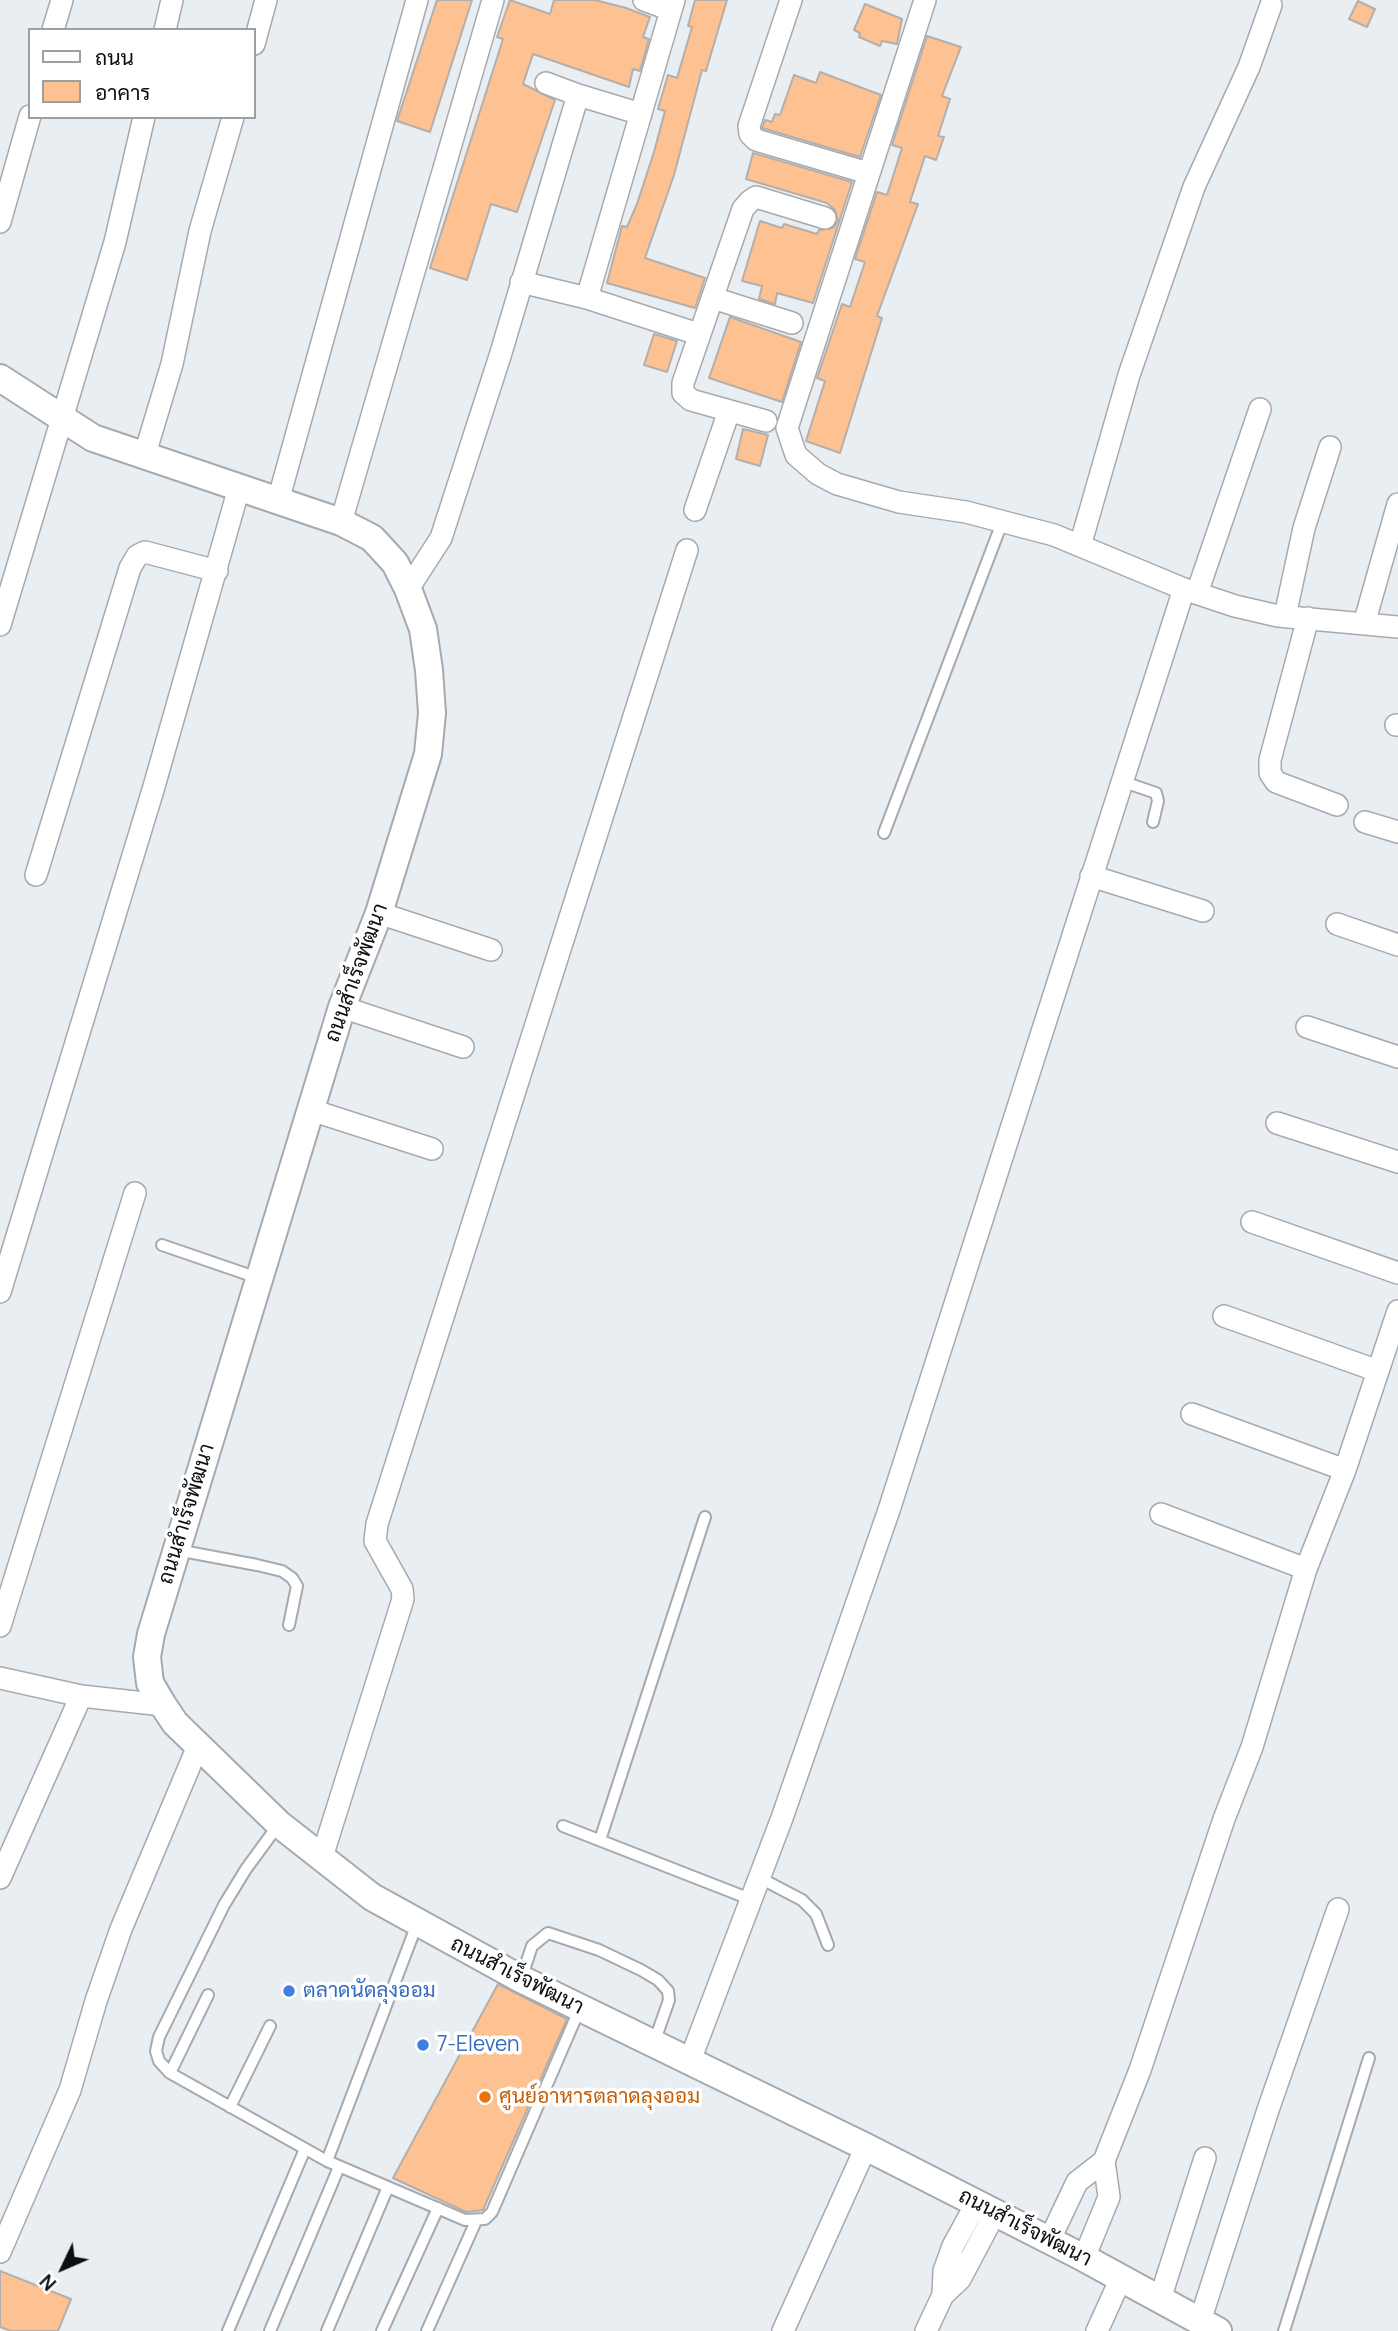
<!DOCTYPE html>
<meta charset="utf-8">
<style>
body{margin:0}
#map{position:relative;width:1398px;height:2331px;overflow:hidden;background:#e9eef3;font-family:Manrope,Sarabun,sans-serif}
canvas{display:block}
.legend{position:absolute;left:28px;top:28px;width:228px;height:91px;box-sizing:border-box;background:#fff;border:2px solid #9e9f9f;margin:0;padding:9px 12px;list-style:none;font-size:21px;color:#0c0e0f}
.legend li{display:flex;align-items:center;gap:14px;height:35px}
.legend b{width:35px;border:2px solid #9e9f9f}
.north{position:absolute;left:28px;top:2233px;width:70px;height:70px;-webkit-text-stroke:5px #fff;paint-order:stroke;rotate:226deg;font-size:19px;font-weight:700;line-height:28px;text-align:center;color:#0c0e0f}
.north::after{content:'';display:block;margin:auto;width:24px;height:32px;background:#0c0e0f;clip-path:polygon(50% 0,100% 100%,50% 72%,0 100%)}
</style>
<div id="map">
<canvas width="1398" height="2331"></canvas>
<ul class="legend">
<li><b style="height:9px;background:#fff"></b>ถนน</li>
<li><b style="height:19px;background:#fdc192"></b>อาคาร</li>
</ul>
<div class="north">N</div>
</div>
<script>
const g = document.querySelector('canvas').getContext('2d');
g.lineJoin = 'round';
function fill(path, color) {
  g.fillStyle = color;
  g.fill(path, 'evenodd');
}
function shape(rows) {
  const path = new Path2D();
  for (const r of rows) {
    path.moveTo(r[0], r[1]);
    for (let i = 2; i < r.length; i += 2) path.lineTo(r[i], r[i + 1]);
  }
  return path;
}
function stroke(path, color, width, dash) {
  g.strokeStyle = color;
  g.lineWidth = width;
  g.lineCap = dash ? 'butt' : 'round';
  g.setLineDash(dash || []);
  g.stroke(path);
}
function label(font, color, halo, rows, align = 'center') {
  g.font = font + ' Manrope,Sarabun,sans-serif';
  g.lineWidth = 7;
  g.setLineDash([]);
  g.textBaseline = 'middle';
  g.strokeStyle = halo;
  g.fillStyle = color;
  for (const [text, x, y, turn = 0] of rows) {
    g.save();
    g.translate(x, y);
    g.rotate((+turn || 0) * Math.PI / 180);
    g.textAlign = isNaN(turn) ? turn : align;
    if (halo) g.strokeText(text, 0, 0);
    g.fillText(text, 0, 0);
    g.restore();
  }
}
const building = shape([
 [437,0,472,0,430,132,397,121,437,0],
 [510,0,550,14,554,0,595,0,626,8,650,17,643,37,649,39,640,71,633,69,629,87,533,54,523,84,555,100,517,212,491,204,467,280,430,268,503,39,497,37,510,0],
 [695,0,727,0,706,71,702,70,674,175,645,258,705,278,695,308,607,283,622,226,627,227,637,204,654,152,665,111,658,109,668,75,677,78,692,27,688,26,695,0],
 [1358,1,1375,9,1367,27,1349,19,1358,1],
 [865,4,902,19,897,44,882,41,880,46,859,37,860,33,854,30,865,4],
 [927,36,961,47,942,96,950,99,938,136,944,137,936,160,925,156,910,202,918,204,877,316,882,318,840,453,806,441,825,381,817,378,842,304,850,307,865,262,855,259,877,192,887,195,902,148,892,145,927,36],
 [820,72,881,95,860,157,762,128,765,120,772,122,775,114,780,115,794,75,816,83,820,72],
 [753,153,852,182,813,303,777,293,775,304,759,299,762,286,742,281,760,221,782,228,784,224,817,234,819,230,833,228,838,221,835,210,827,203,746,179,753,153],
 [730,317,801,342,782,402,709,378,730,317],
 [654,334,677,341,667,372,644,365,654,334],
 [743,429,768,435,760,466,736,459,743,429],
 [498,1984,567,2019,483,2210,466,2212,393,2178,498,1984],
 [0,2271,71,2299,58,2331,11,2331,0,2327,0,2271]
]);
fill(building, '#fdc192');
stroke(building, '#b4afab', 2);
const service = shape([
 [1121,781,1156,793,1158,801,1153,822],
 [884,833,1003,520],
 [162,1245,258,1278],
 [177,1550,257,1565,282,1571,292,1578,297,1586,289,1625],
 [279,1824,246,1869,224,1905,159,2037,156,2051,159,2061,170,2073,327,2161],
 [563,1826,750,1899],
 [600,1840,705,1517],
 [760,1878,802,1900,816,1914,828,1945],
 [417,1924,327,2161,465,2220,485,2219,492,2212,580,2008],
 [521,1979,532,1946,548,1933,599,1950,641,1970,658,1980,668,1991,669,2000,654,2043],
 [170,2073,208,1995],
 [230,2107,270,2026],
 [228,2331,305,2149],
 [270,2331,339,2167],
 [327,2331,388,2187],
 [382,2331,438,2208],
 [427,2331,476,2221],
 [1284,2331,1369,2058]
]);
const minor = shape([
 [644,0,671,10],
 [791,0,749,126,750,134,756,140,868,173],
 [925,0,787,428,796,455,818,474,837,484,899,502,966,512,1054,535,1184,589,1235,606,1278,616,1398,627],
 [53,30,62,0],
 [165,30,172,0],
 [254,44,266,0],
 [546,83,578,95],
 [0,222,30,116],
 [521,282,587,298,698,334],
 [587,298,674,0],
 [713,298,792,323],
 [766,421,691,400,683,393,683,383,743,209,750,201,756,197,825,218],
 [144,457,172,364,200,231,233,117],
 [278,501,417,0],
 [695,510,729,411],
 [341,522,493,0],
 [1080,546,1129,375,1194,187,1249,67,1271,5],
 [408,589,441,538,500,356,578,95,641,114],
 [1197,593,1260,409],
 [1285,616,1304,528,1330,447],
 [1308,618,1270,760,1270,773,1276,782,1337,805],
 [1364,624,1398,504],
 [0,625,115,242,144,117],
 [1396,725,1398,725],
 [1365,822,1398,832],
 [36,875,130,568,137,556,145,552,217,571],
 [1091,876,1203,911],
 [379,913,491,950],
 [1337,924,1398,945],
 [342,1007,463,1047],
 [1307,1027,1398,1057],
 [311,1110,432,1149],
 [1277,1123,1398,1162],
 [1252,1222,1398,1273],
 [0,1292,153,790,239,488],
 [1224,1316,1378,1371],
 [1192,1414,1345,1470],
 [1161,1514,1306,1569],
 [0,1626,135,1193],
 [0,1678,81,1696,163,1705],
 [321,1860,403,1599,402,1589,375,1541,377,1524,687,550],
 [0,1878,81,1696],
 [689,2063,782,1818,889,1510,1184,589],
 [1049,2241,1077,2182,1104,2161],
 [0,2252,70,2090,96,2001,121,1929,198,1746],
 [1084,2258,1109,2197,1104,2161,1140,2070,1224,1819,1252,1747,1306,1569,1345,1470,1398,1311],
 [943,2295,944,2271,953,2246,976,2204],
 [1160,2299,1205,2158],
 [1200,2321,1268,2110,1338,1909],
 [783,2331,866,2147],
 [926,2331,943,2295,960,2279,995,2213],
 [1097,2331,1121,2278]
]);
const tertiary = shape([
 [0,378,93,438,341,522,372,538,395,563,408,589,423,629,429,670,432,713,428,754,379,913,342,1007,151,1634,147,1657,150,1683,163,1705,175,1723,279,1824,372,1897,521,1979,866,2147,1084,2258,1218,2331]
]);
stroke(service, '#a6aaaf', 14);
stroke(minor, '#a6aaaf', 24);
stroke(tertiary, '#a6aaaf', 30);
stroke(service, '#fff', 10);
stroke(minor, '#fff', 21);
stroke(tertiary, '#fff', 26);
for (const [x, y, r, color] of [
 [289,1991,7,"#3f7fe0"],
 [423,2045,7,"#3f7fe0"],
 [485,2097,7,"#e8710a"]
]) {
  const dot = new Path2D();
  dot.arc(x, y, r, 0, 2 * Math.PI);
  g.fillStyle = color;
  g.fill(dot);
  stroke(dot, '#fff', 2.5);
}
label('21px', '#0c0e0f', '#fff', [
 ["ถนนสำเร็จพัฒนา",357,973,-70],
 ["ถนนสำเร็จพัฒนา",187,1514,-73],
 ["ถนนสำเร็จพัฒนา",517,1976,27],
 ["ถนนสำเร็จพัฒนา",1025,2228,27]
]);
label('21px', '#366cbe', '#fff', [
 ["ตลาดนัดลุงออม",303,1991],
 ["7-Eleven",437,2045]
], 'left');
label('21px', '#c56008', '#fff', [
 ["ศูนย์อาหารตลาดลุงออม",499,2097]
], 'left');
</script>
